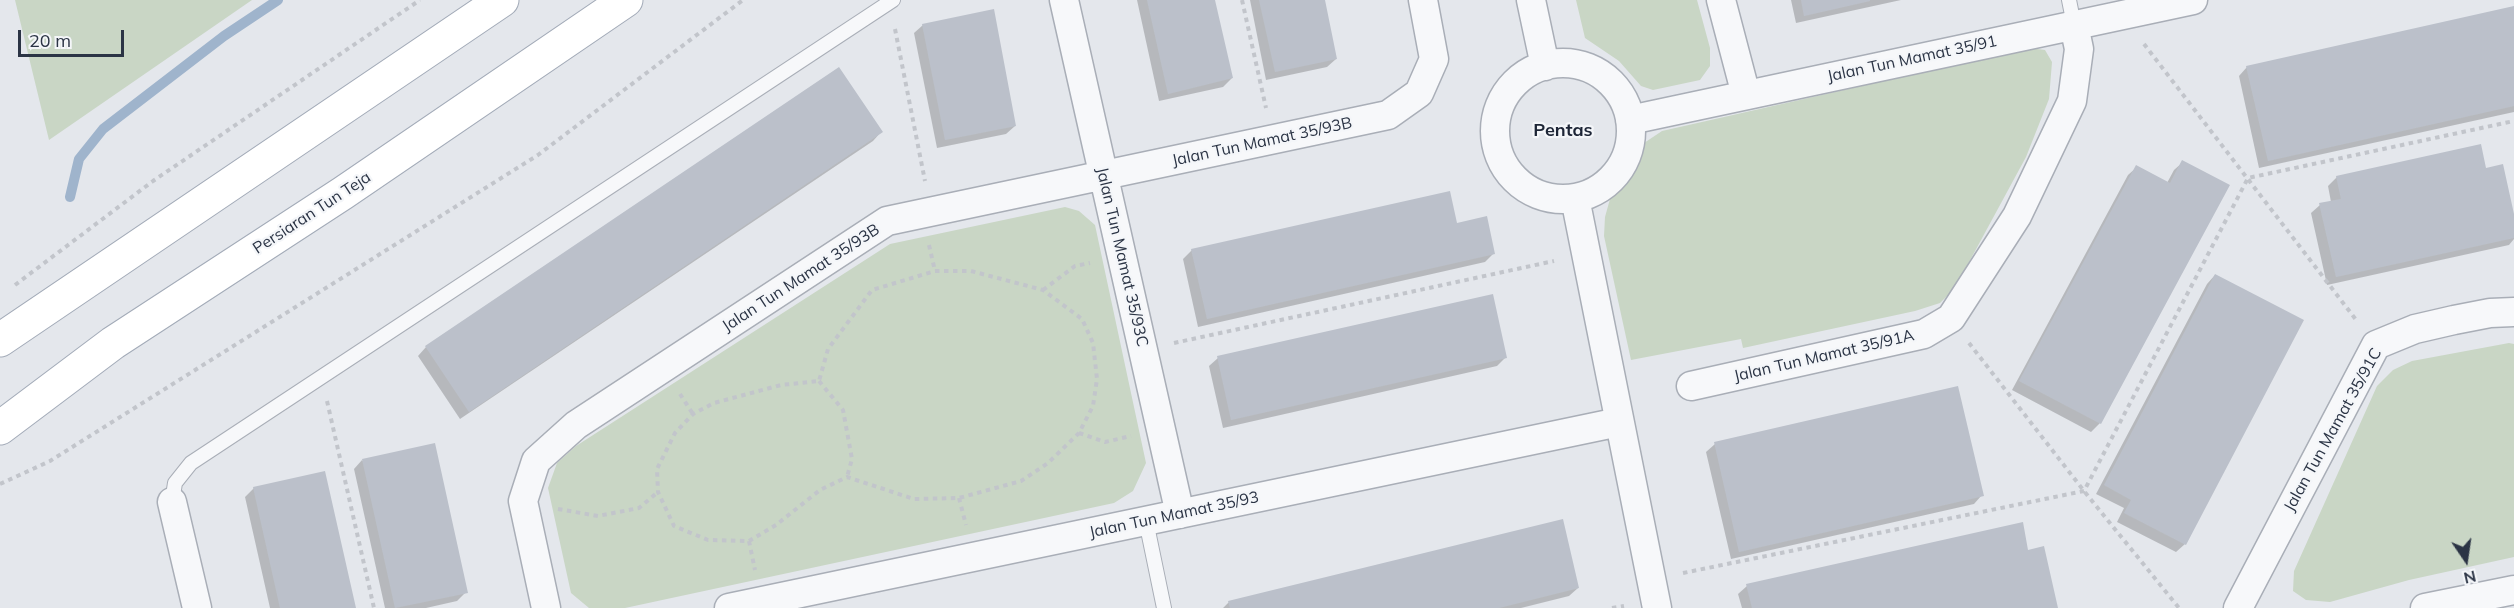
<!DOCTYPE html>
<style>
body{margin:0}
#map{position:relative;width:2514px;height:608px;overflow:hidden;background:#e4e7ec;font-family:Mulish,sans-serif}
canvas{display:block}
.north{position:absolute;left:2436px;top:530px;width:60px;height:60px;-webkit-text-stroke:4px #f4f6f9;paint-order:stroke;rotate:167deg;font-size:16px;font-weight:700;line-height:24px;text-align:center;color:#2b3445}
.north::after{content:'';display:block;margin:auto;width:21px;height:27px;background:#2b3445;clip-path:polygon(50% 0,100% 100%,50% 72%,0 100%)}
.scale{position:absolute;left:18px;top:30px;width:106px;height:27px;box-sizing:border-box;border:3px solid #2b3445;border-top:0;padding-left:8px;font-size:18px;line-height:21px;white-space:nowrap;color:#2b3445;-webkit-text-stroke:4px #f4f6f9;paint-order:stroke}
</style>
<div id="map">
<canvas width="2514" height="608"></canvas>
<div class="north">N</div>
<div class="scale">20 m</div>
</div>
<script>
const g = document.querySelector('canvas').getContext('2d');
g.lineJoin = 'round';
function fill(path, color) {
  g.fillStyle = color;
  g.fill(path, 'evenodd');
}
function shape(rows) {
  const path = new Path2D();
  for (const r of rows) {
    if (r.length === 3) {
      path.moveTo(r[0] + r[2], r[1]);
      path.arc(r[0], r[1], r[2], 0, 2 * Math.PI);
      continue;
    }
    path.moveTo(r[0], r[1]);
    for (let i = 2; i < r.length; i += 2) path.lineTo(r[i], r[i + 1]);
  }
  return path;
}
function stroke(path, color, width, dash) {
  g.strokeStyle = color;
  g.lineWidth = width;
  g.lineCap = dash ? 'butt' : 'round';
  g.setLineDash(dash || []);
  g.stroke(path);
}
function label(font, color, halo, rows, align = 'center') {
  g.font = font + ' Mulish,sans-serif';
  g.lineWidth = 4.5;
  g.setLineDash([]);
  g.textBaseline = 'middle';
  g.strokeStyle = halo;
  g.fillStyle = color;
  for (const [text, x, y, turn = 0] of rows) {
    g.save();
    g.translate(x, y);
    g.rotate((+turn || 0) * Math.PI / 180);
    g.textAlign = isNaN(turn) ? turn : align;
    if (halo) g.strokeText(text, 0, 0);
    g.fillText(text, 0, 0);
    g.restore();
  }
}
fill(shape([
 [15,0,252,0,49,140],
 [1576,0,1697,0,1710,48,1710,66,1700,80,1653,90,1641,86,1619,61,1585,38],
 [2030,48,2045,50,2052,62,2049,99,2026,157,1955,288,1940,303,1915,311,1743,348,1741,339,1631,360,1604,236,1605,217,1610,199,1630,175,1644,143,1662,131],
 [1065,207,1079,211,1095,225,1146,463,1133,491,1114,503,625,608,589,608,571,593,548,488,557,463,576,446,890,244],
 [2509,343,2514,344,2514,557,2409,580,2330,602,2306,600,2293,591,2294,571,2377,386,2393,370,2412,361]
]), '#c9d6c5');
fill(shape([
 [1137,0,1214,0,1232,78,1223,87,1159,101],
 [1250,0,1324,0,1336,59,1327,67,1266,80],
 [1791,0,1901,0,1796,23],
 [2514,8,2514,112,2259,168,2239,76,2247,67],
 [923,25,1015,126,1006,134,937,148,914,33],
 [881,132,873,141,460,419,418,356,426,347],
 [2183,162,2228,186,2100,423,2091,432,2012,390,2128,175,2137,167,2167,183,2174,170],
 [2485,170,2514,221,2514,239,2509,245,2327,285,2311,213,2320,205,2331,202,2328,186,2337,177],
 [1456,225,1493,254,1485,262,1198,327,1183,259,1192,250],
 [2215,275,2185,544,2176,552,2117,522,2124,508,2096,494,2207,284],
 [1218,358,1505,358,1497,366,1223,428,1209,366],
 [1715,444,1982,495,1974,504,1731,559,1706,452],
 [362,460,466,592,457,601,426,608,385,608,354,469],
 [254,488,354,608,270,608,245,497],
 [2027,552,2056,608,1742,608,1738,594,1747,586],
 [1578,588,1569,596,1521,608,1223,608,1229,602]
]), '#0003');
stroke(shape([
 [70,197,79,159,103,129,224,36,278,0]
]), '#9fb4cc', 10);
fill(shape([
 [1147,0,1215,0,1233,78,1168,94],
 [1259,0,1325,0,1337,59,1275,72],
 [1801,0,1870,0,1870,1,1804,16],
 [2514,6,2514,106,2268,161,2246,66],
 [994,9,1016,126,945,140,922,24],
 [839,67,883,132,469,412,425,346],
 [2481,144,2486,168,2503,164,2514,214,2514,238,2336,277,2319,203,2341,199,2336,176],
 [2182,160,2230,185,2101,424,2019,381,2136,165,2170,183],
 [1450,191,1457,223,1487,216,1495,254,1207,319,1191,249],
 [2215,274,2304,320,2186,545,2124,513,2131,500,2104,485],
 [1493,294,1507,358,1231,420,1217,356],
 [1958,386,1984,496,1739,552,1714,442],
 [435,443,468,593,395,608,362,459],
 [325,471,356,608,280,608,253,487],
 [1563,519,1579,588,1499,608,1230,608,1228,601],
 [2023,522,2028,550,2044,546,2058,608,1752,608,1746,584]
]), '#bbc0ca');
const service = shape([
 [2069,0,2074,25],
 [172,502,175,483,191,463,893,0],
 [1146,521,1164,608]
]);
const minor = shape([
 [1064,0,1180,514],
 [1531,0,1545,66],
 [1721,0,1746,95],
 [1563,131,68],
 [1630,120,2193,0],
 [1575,198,1657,608],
 [1691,386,1924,334,1951,318,2017,216,2072,101,2079,49,2074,25],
 [172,502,197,608],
 [546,608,523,501,536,461,576,425,887,221,1388,115,1419,93,1434,59,1423,0],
 [729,608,1619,422],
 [2238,608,2376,345,2415,329,2454,320,2490,313,2514,312],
 [2425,608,2514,590]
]);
const primary = shape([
 [0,340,502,0],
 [0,428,113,343,343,193,626,0]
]);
stroke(service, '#a9aeb7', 16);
stroke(minor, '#a9aeb7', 31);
stroke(primary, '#a3abb8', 35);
stroke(shape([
 [1242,0,1266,108],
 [895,29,925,181],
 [2144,44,2357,321],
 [929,245,935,271],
 [935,271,971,271,1043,290,1082,319,1093,343,1097,379,1093,406,1079,433,1048,463,1021,481,959,498,914,499,847,477,820,490,776,525,749,541,708,540,674,526,658,492,657,469,675,433,693,414,714,403,781,385,819,381,828,349,872,290,935,271],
 [15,285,153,181,420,0],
 [1043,290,1075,266,1090,263],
 [1174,343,1554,261],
 [1969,343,2084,491,2179,608],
 [819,381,843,410,852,459,847,477],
 [680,394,693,414],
 [327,401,374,608],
 [1079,433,1105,442,1131,436],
 [0,484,50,461,538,155,743,0],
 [959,498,966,525],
 [558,509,598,516,639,508,658,492],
 [749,541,755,570],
 [1683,573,2084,491,2248,178,2514,121],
 [1612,608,1624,606]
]), '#c2c5cb', 4, [4.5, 4.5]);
stroke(service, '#f7f8fa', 14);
stroke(minor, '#f7f8fa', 28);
stroke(primary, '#fff', 33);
label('16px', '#2b3445', '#f4f6f9', [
 ["Jalan Tun Mamat 35/91",1912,59,-12],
 ["Jalan Tun Mamat 35/93B",1262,142,-12],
 ["Persiaran Tun Teja",312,213,-33],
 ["Jalan Tun Mamat 35/93C",1122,257,77],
 ["Jalan Tun Mamat 35/93B",801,278,-33],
 ["Jalan Tun Mamat 35/91A",1824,356,-13],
 ["Jalan Tun Mamat 35/91C",2333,430,-61],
 ["Jalan Tun Mamat 35/93",1174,515,-12]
]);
label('bold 18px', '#1d2536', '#f4f6f9', [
 ["Pentas",1563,131]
]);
</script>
